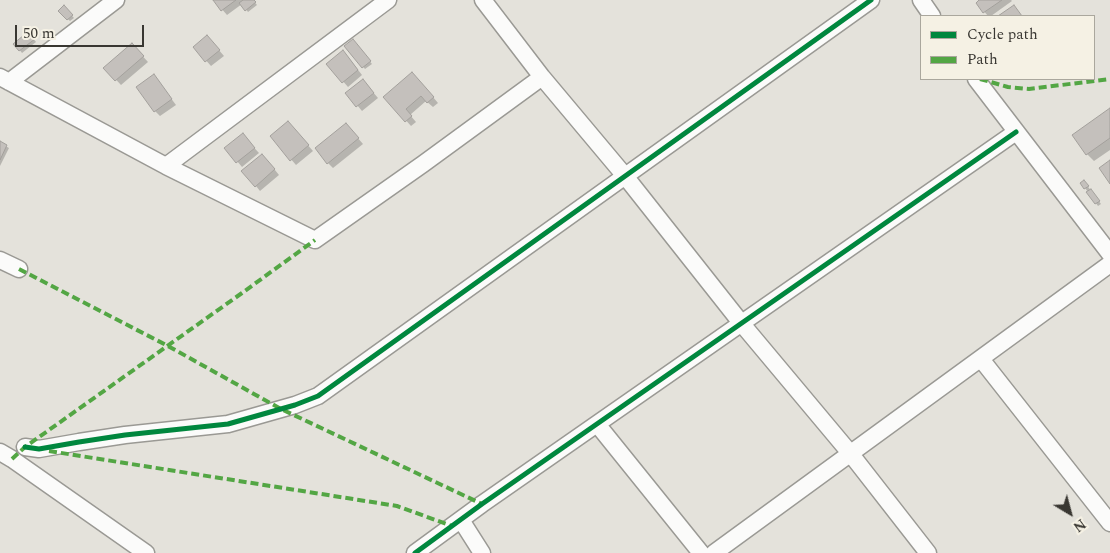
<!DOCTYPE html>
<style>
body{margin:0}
#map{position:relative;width:1110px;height:553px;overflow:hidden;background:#e4e2db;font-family:Spectral,serif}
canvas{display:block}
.legend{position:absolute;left:920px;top:15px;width:175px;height:65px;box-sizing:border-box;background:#f5f1e4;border:1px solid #aaa79d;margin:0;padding:6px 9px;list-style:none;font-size:15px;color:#393732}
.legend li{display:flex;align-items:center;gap:10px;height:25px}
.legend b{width:25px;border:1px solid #aaa79d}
.north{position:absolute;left:1045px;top:488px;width:50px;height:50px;-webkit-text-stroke:4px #f5f1e4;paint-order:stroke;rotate:143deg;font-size:14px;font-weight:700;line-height:20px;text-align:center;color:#393732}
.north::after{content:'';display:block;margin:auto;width:18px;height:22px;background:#393732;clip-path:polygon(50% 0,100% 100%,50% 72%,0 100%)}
.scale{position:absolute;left:15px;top:25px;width:129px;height:22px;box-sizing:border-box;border:2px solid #393732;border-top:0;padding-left:6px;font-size:15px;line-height:18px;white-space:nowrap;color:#393732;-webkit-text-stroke:4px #f5f1e4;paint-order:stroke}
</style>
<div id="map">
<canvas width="1110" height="553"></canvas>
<ul class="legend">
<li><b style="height:6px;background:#00873e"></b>Cycle path</li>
<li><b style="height:6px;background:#53a644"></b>Path</li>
</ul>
<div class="north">N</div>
<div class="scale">50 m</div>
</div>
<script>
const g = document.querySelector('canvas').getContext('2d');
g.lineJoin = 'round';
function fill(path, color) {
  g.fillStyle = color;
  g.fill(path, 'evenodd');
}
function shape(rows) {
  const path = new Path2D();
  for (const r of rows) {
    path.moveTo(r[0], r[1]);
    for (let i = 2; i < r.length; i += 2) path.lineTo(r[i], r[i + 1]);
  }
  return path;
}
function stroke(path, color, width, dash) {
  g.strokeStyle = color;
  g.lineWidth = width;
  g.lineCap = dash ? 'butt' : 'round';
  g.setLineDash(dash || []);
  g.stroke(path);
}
fill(shape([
 [214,0,253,0,257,5,248,12,242,4,227,15],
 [981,0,1011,0,1012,1,991,16,988,16,977,3],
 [64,7,74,18,70,21,59,11],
 [29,33,36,42,22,53,15,44],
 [212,42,224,56,211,66,194,47],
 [355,43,372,64,365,69,346,46],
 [137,50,148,62,121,85,105,68],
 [348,57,362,75,348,87,328,64],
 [417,78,438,103,433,107,426,101,410,115,416,122,411,126,385,97],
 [158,81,176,105,160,116,155,111],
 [367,85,378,98,362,111,347,93],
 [1110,109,1110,150,1094,161,1087,154],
 [292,127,313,151,296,165,271,136],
 [351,130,363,144,333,168,328,163],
 [247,140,259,153,242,167,226,148],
 [0,143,9,148,0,166],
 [267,160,279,175,260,191,256,186],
 [1086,184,1101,204,1098,206,1085,188]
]), '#0003');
const building = shape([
 [213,0,236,0,221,11,213,0],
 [243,0,254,0,256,2,245,11,239,3,243,0],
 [979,0,1002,0,983,13,976,3,979,0],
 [64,5,73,15,67,20,58,11,64,5],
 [1014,5,1022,16,998,16,1014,5],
 [29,31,35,39,19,51,13,44,29,31],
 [207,35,220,50,205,62,193,47,207,35],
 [353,39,371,61,362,68,344,46,353,39],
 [132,43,144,56,115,81,103,68,132,43],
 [343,50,358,70,342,83,326,64,343,50],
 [412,72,434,97,427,103,421,96,406,109,412,116,405,122,383,97,412,72],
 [154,74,172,99,154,112,136,87,154,74],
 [363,79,374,93,356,107,345,93,363,79],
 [1110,108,1110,138,1086,155,1072,135,1110,108],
 [288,121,309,145,290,161,270,136,288,121],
 [346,123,359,138,327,164,315,148,346,123],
 [243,133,255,148,236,163,224,148,243,133],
 [0,141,7,145,0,160,0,141],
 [262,154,275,169,255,187,241,171,262,154],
 [1110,160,1110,184,1099,168,1110,160],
 [1084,180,1089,186,1084,189,1080,183,1084,180],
 [1091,189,1100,201,1095,204,1086,192,1091,189]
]);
fill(building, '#c4c0bc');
stroke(building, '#a3a09c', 1);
const street = shape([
 [483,0,542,77,625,176,742,324,850,453,928,553],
 [921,0,932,16],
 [0,77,166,166,315,240,423,164,542,77],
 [976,79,1110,254],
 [9,82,116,0],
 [166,166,388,0],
 [0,260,19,269],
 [981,359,1110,523],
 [597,424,701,553],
 [25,447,39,449,79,442,125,435,228,424,295,405,318,396,871,0],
 [0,452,12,459,146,553],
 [461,520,482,553],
 [415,553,482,504,1016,132],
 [714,553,1110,264]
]);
stroke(street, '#9a9994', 19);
stroke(street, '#fbfbfa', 16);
stroke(shape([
 [980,79,1008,87,1029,89,1110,79],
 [19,269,168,346,281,409,482,504],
 [49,451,397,506,452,526],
 [12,459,25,447,242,293,315,240]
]), '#53a644', 4, [8, 4]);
stroke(shape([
 [25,447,39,449,79,442,125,435,228,424,295,405,318,396,871,0],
 [415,553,482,504,1016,132]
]), '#00873e', 5);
</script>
